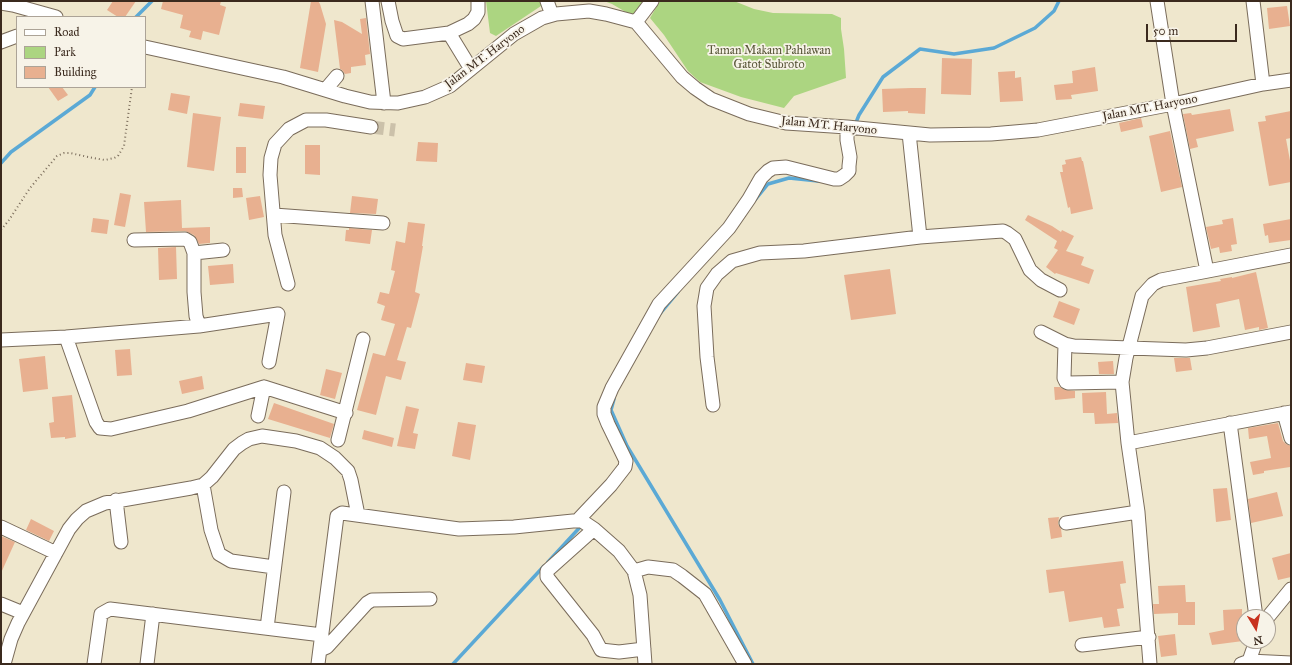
<!DOCTYPE html>
<style>
body{margin:0}
#map{position:relative;width:1292px;height:665px;overflow:hidden;background:#efe7cd;font-family:"IM FELL Great Primer",serif}
canvas{display:block}
.frame{position:absolute;inset:0;border:2px solid #3b2a1e;pointer-events:none}
.legend{position:absolute;left:16px;top:16px;width:130px;height:72px;box-sizing:border-box;background:#f7f3e8;border:1px solid #aca397;margin:0;padding:5px 7px;list-style:none;font-size:12px;color:#3b2a1e}
.legend li{display:flex;align-items:center;gap:8px;height:20px}
.legend b{width:20px;border:1px solid #aca397}
.north{position:absolute;left:1236px;top:609px;width:40px;height:40px;box-sizing:border-box;background:#f7f3e8;border:1px solid #aca397;border-radius:50%;rotate:170deg;font-size:11px;font-weight:700;line-height:16px;text-align:center;color:#3b2a1e}
.north::after{content:'';display:block;margin:auto;width:14px;height:18px;background:#c8321e;clip-path:polygon(50% 0,100% 100%,50% 72%,0 100%)}
.scale{position:absolute;left:1146px;top:24px;width:91px;height:18px;box-sizing:border-box;border:2px solid #3b2a1e;border-top:0;padding-left:5px;font-size:12px;line-height:14px;white-space:nowrap;color:#3b2a1e;-webkit-text-stroke:3px #f7f3e8;paint-order:stroke}
</style>
<div id="map">
<canvas width="1292" height="665"></canvas>
<div class="frame"></div>
<ul class="legend">
<li><b style="height:5px;background:#fff"></b>Road</li>
<li><b style="height:11px;background:#acd581"></b>Park</li>
<li><b style="height:11px;background:#e8b090"></b>Building</li>
</ul>
<div class="north">N</div>
<div class="scale">50 m</div>
</div>
<script>
const g = document.querySelector('canvas').getContext('2d');
g.lineJoin = 'round';
function fill(path, color) {
  g.fillStyle = color;
  g.fill(path, 'evenodd');
}
function shape(rows) {
  const path = new Path2D();
  for (const r of rows) {
    path.moveTo(r[0], r[1]);
    for (let i = 2; i < r.length; i += 2) path.lineTo(r[i], r[i + 1]);
  }
  return path;
}
function stroke(path, color, width, dash) {
  g.strokeStyle = color;
  g.lineWidth = width;
  g.lineCap = dash ? 'butt' : 'round';
  g.setLineDash(dash || []);
  g.stroke(path);
}
function label(font, color, halo, rows, align = 'center') {
  g.font = font + ' "IM FELL Great Primer",serif';
  g.lineWidth = 3.5;
  g.setLineDash([]);
  g.textBaseline = 'middle';
  g.strokeStyle = halo;
  g.fillStyle = color;
  for (const [text, x, y, turn = 0] of rows) {
    g.save();
    g.translate(x, y);
    g.rotate((+turn || 0) * Math.PI / 180);
    g.textAlign = isNaN(turn) ? turn : align;
    if (halo) g.strokeText(text, 0, 0);
    g.fillText(text, 0, 0);
    g.restore();
  }
}
fill(shape([
 [486,1,553,1,541,6,496,36,490,33],
 [604,1,647,1,636,18,612,4],
 [660,1,734,1,754,9,773,13,832,14,841,18,841,29,844,49,846,78,794,96,784,108,741,97,700,82,688,71,664,35,650,18]
]), '#acd581');
stroke(shape([
 [136,17,152,1],
 [855,125,859,115,883,77,920,49,954,54,994,48,1035,28,1054,11,1059,1],
 [1,163,11,152,90,95,95,87],
 [755,200,768,184,789,178,818,181],
 [659,315,678,292],
 [614,399,611,410,627,446,720,600,753,664],
 [548,562,582,525],
 [453,664,544,566]
]), '#5ba9d5', 3.5);
fill(shape([
 [113,1,136,1,125,17,118,17,107,10],
 [163,1,221,1,220,5,226,7,219,35,203,31,201,40,189,37,191,31,180,28,183,15,161,9],
 [311,1,318,1,320,4,326,24,318,72,300,68],
 [1287,6,1290,26,1269,29,1267,8],
 [366,18,370,54,365,55,366,65,351,67,351,73,345,74,342,70,340,69,334,20,342,22,362,34,360,19],
 [942,58,972,59,971,95,941,94],
 [1095,67,1098,91,1071,95,1072,99,1056,100,1054,85,1073,83,1072,71],
 [1015,71,1015,78,1021,77,1023,101,1000,102,998,72],
 [48,87,62,87,68,95,58,101],
 [911,88,926,88,925,114,908,113,908,111,883,112,882,89],
 [171,93,190,96,187,114,168,110],
 [240,103,265,106,263,119,238,116],
 [1230,109,1234,131,1196,139,1198,147,1190,149,1183,114,1191,113,1192,115],
 [1291,111,1291,138,1286,139,1291,166,1291,182,1269,186,1258,122,1266,121,1265,116],
 [193,113,221,117,214,171,187,167],
 [1141,118,1143,127,1121,132,1119,123],
 [1170,131,1182,187,1161,192,1149,136],
 [418,142,438,143,437,162,416,161],
 [305,145,320,145,320,175,305,174],
 [236,147,246,147,246,173,236,173],
 [1081,157,1082,161,1083,161,1093,209,1071,214,1070,207,1068,208,1060,172,1063,172,1062,165,1066,164,1065,160],
 [233,188,242,188,243,197,233,198],
 [120,193,131,195,125,227,114,225],
 [260,196,264,217,249,220,246,198],
 [352,196,378,199,376,214,350,213],
 [181,200,182,228,210,227,210,243,199,244,194,235,185,231,146,232,144,202],
 [1028,215,1052,226,1061,232,1062,230,1074,236,1066,251,1084,257,1081,265,1094,270,1089,284,1056,273,1055,274,1046,267,1058,250,1054,248,1057,241,1025,220],
 [93,218,109,220,107,234,91,232],
 [1233,218,1237,244,1231,245,1232,251,1220,253,1219,247,1211,249,1206,227,1223,224,1222,220],
 [1291,219,1291,240,1269,243,1268,235,1265,236,1263,224],
 [408,222,425,224,422,246,423,246,415,292,420,294,411,328,407,327,397,360,406,362,401,380,386,376,376,415,357,410,373,353,385,356,395,324,381,320,385,306,377,303,380,292,389,294,395,271,391,270,396,241,405,243],
 [349,228,372,230,370,244,345,241,346,230,349,230],
 [176,247,177,279,159,280,158,248],
 [233,264,234,283,210,285,208,266],
 [890,269,896,314,851,320,844,275],
 [1256,272,1268,328,1259,330,1259,327,1245,330,1239,299,1216,304,1220,327,1193,332,1186,287,1221,281,1220,279,1232,277,1232,278],
 [1059,301,1080,309,1074,325,1053,317],
 [130,349,132,375,117,376,115,350],
 [45,356,48,389,23,392,19,359],
 [1174,358,1190,358,1192,370,1176,372],
 [1113,361,1114,374,1099,374,1098,362],
 [466,363,485,366,482,383,463,380],
 [326,369,342,373,335,399,320,395],
 [202,376,204,389,182,394,179,381],
 [1054,387,1060,387,1065,390,1075,391,1075,398,1055,400],
 [1106,392,1107,414,1117,413,1118,423,1095,424,1094,413,1083,413,1082,393],
 [72,395,76,437,65,439,65,437,51,438,49,423,54,422,52,397],
 [274,403,334,424,330,438,268,419],
 [406,406,419,409,413,433,418,434,415,449,397,446],
 [458,422,476,425,470,460,452,456],
 [1278,423,1283,441,1286,444,1291,446,1290,467,1264,471,1264,473,1253,475,1250,462,1271,458,1267,436,1249,439,1248,428],
 [364,430,394,438,392,447,362,439],
 [1227,488,1231,520,1216,522,1213,489],
 [1277,492,1283,516,1251,523,1248,499],
 [1059,517,1058,524,1061,529,1062,537,1051,539,1048,518],
 [31,519,54,531,49,541,26,530],
 [1,536,15,542,1,573],
 [1291,553,1291,577,1278,580,1272,558],
 [1123,561,1126,583,1120,584,1124,608,1117,609,1120,626,1104,628,1102,617,1069,622,1064,591,1049,593,1046,570],
 [1185,585,1186,602,1195,602,1195,625,1178,625,1178,613,1154,614,1153,604,1159,604,1158,586],
 [1242,609,1242,626,1240,626,1243,641,1212,645,1209,633,1224,630,1223,610],
 [1175,634,1177,655,1161,657,1158,636]
]), '#e8b090');
stroke(shape([
 [371,127,395,130]
]), '#cbc1aa', 13, [13, 6]);
const minor = shape([
 [372,1,384,103],
 [388,1,392,21,397,36,403,39,449,33,471,69],
 [547,1,552,15],
 [1157,1,1173,104,1207,271],
 [1253,1,1263,84],
 [1,3,13,5,56,17],
 [636,22,652,1],
 [449,33,468,24,474,19,478,12,478,1],
 [1,42,17,36],
 [145,47,283,77,345,96,370,102,398,103,425,97,450,86,514,34,542,18,556,14,589,11,606,14,636,22,682,77,695,88,711,99,749,114,786,123,847,127,930,135,991,134,1038,130,1173,104,1263,84,1291,80],
 [326,89,337,76],
 [274,215,383,223],
 [920,237,988,232,1003,231,1007,233,1015,239,1030,270,1041,280,1060,290],
 [134,240,185,239,190,242,194,253,194,292,196,316,199,326,278,314,269,362],
 [194,253,223,250],
 [288,284,275,235,270,175,271,158,275,144,289,129,306,120,326,120,371,127],
 [1041,332,1065,344,1074,346,1186,350,1207,348,1291,332],
 [66,337,96,422,100,428,111,429,188,411,264,387,258,416],
 [1,340,66,337,199,326],
 [1065,344,1064,378,1066,382,1068,383,1122,382],
 [264,387,346,413],
 [713,405,707,357,704,306,707,288,717,274,732,261,760,253,804,251,920,237,909,133],
 [1284,413,1291,438],
 [1230,423,1256,617],
 [338,440,363,339],
 [1128,443,1291,412],
 [203,485,211,530,219,554,231,561,274,567],
 [116,500,121,542],
 [577,521,611,485,625,467,626,461,608,424,604,414,604,407,612,388,659,304,729,228,749,199,761,178,768,171,773,168,786,167,834,179,839,179,845,175,849,171,849,166,850,157,847,140,847,127],
 [1066,523,1138,512],
 [1,527,56,553],
 [594,529,547,571,547,577,593,635,601,650,619,652,644,649],
 [634,571,648,567,673,570,682,576,705,594,745,664],
 [1,604,23,613],
 [1268,617,1291,589],
 [267,628,284,492],
 [1082,645,1149,637],
 [320,650,327,647,367,603,372,600,430,599],
 [4,664,11,639,18,623,69,529,77,519,86,511,105,503,191,488,203,485,212,477,234,449,242,443,249,439,262,436,296,441,320,448,335,458,348,471,351,480,358,515],
 [94,664,101,614,110,609,322,635],
 [147,664,153,614],
 [318,664,337,516,342,513,459,529,514,527,573,521,582,521,594,529,619,551,634,571,640,595,645,664],
 [1150,664,1138,512,1128,443,1122,382,1126,358,1142,296,1153,284,1161,280,1291,255],
 [1241,664,1249,661,1291,663],
 [1248,664,1256,641]
]);
stroke(minor, '#7a6c5b', 15);
stroke(shape([
 [1,230,9,220,30,188,57,156,64,153,70,153,93,158,105,160,114,158,118,156,124,146,132,87]
]), '#7a6c5b', 2, [1, 3]);
stroke(minor, '#fff', 13);
label('12px', '#575537', '#f7f3e8', [
 ["Taman Makam Pahlawan",769,51],
 ["Gatot Subroto",769,65]
]);
label('12px', '#3b2a1e', '#f7f3e8', [
 ["Jalan MT. Haryono",485,57,-37],
 ["Jalan MT. Haryono",1150,108,-11],
 ["Jalan MT. Haryono",829,126,6]
]);
</script>
